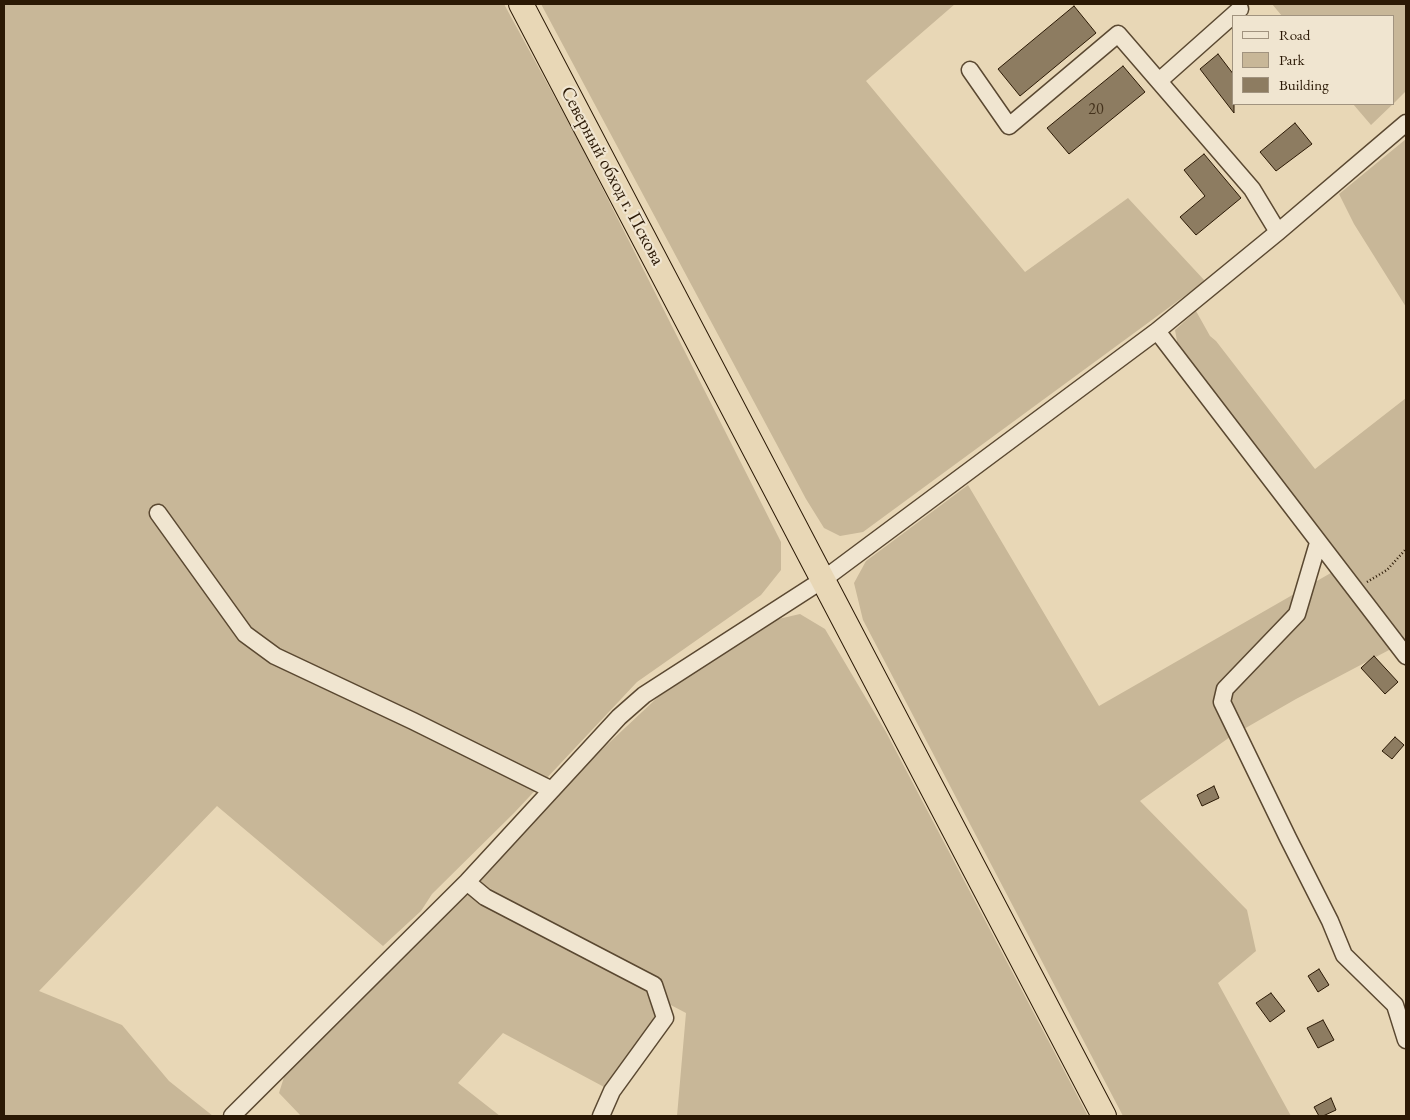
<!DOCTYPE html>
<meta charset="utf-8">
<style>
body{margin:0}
#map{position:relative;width:1410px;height:1120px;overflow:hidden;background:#e8d7b6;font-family:"EB Garamond",serif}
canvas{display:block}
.frame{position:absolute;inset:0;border:5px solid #2b1905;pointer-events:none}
.legend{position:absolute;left:1232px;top:15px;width:162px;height:90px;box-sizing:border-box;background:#f0e5d0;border:1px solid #a1937f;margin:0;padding:6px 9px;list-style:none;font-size:15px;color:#2b1905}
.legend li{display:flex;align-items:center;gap:10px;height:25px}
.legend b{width:25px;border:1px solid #a1937f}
</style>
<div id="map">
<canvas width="1410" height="1120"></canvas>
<div class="frame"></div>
<ul class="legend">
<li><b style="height:6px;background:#f0e5d0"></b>Road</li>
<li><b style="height:14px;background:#c8b798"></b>Park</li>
<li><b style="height:14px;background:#8d7c61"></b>Building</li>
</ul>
</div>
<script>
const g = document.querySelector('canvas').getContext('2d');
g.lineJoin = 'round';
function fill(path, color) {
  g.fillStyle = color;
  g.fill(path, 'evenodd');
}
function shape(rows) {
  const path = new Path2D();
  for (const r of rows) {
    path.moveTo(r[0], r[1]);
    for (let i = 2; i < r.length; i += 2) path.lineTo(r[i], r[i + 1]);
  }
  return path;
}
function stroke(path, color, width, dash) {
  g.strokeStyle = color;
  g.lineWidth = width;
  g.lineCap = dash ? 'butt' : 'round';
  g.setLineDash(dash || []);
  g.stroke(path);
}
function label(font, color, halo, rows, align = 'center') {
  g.font = font + ' "EB Garamond",serif';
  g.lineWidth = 4.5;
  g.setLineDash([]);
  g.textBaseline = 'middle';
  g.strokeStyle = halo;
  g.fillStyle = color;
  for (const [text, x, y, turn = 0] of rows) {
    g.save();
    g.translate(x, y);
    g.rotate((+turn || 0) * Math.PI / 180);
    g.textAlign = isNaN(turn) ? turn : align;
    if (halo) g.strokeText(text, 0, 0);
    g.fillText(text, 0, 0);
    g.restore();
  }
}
fill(shape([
 [4,4,504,4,578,140,781,542,781,570,761,595,637,682,514,813,432,894,421,911,383,946,217,806,39,991,122,1025,169,1081,213,1116,4,1116],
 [541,4,955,4,866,81,1025,272,1128,198,1205,281,863,532,840,536,824,528,806,499],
 [1272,4,1406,4,1406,91,1394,103,1394,16,1282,16],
 [1353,104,1393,104,1371,125],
 [1406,139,1406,307,1354,224,1339,194],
 [1196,311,1210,336,1216,341,1315,469,1406,398,1406,641,1404,643,1179,352,1175,330],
 [968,485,1099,706,1336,570,1391,649,1296,699,1230,737,1140,801,1247,910,1256,951,1218,983,1291,1116,1123,1116,863,620,854,583,866,561],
 [800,614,825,629,886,732,1088,1116,677,1116,686,1013,665,1002,606,1088,503,1033,458,1083,500,1116,301,1116,279,1093,285,1074,464,895,479,883,494,862,579,771,658,697,774,620]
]), '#c8b798');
const building = shape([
 [1074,6,1096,33,1020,96,998,69,1074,6],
 [1218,54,1234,75,1234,113,1200,69,1218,54],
 [1123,66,1145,92,1069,154,1047,128,1123,66],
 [1295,123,1312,144,1276,171,1260,152,1295,123],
 [1204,154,1241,198,1196,235,1180,217,1205,196,1184,170,1204,154],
 [1374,656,1398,682,1385,694,1361,668,1374,656],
 [1395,737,1404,745,1392,759,1382,751,1395,737],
 [1214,786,1219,798,1202,806,1197,795,1214,786],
 [1319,969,1329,985,1318,992,1308,976,1319,969],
 [1271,993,1285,1011,1270,1022,1256,1003,1271,993],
 [1323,1020,1334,1040,1318,1048,1307,1028,1323,1020],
 [1331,1098,1336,1110,1323,1116,1319,1116,1314,1107,1331,1098]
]);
fill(building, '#8d7c61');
stroke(building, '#2b1905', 1);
const minor = shape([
 [970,70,1009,126,1118,34,1252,189,1278,232],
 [1159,81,1240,9],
 [1157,331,1406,656],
 [158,513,245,634,275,656,413,721,550,789],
 [1318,543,1297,614,1225,689,1222,702,1288,838,1330,921,1344,955,1395,1005,1406,1040],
 [467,882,485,897,654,985,665,1018,612,1091,601,1116],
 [232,1116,467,882,619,717,644,695,824,579,1157,331,1278,232,1406,123]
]);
const highway = shape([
 [521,4,1104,1116]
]);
stroke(minor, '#5a4831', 19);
stroke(highway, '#2b1905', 26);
stroke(shape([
 [1367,582,1387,570,1406,549]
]), '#2b1905', 2.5, [1, 2.5]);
stroke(minor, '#f0e5d0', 16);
stroke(highway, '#e8d7b6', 24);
label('16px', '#44321c', null, [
 ["20",1096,110]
]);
label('19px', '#2b1905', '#f0e5d0', [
 ["Северный обход г. Пскова",612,176,62]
]);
</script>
